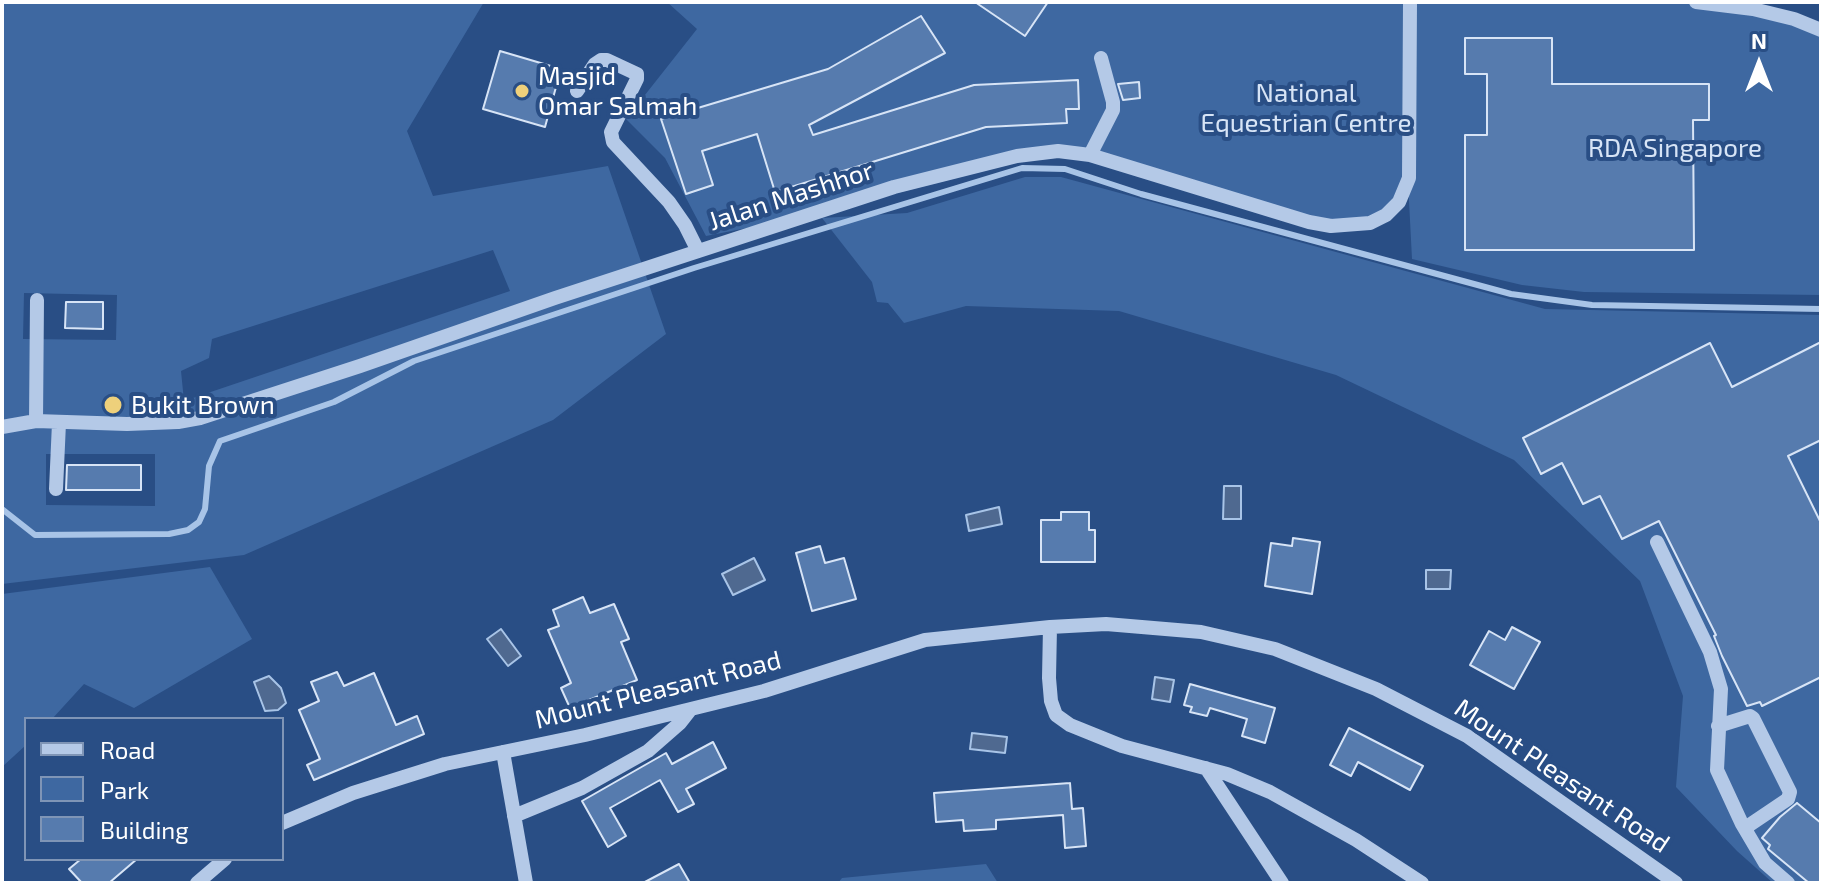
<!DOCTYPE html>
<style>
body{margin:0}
#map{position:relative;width:1823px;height:885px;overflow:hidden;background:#294e85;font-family:"Exo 2",sans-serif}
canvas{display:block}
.frame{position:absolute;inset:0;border:4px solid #fff;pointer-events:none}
.legend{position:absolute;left:24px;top:717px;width:260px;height:144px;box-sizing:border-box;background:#294e85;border:2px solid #7f95b6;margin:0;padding:10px 14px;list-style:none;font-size:24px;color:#fff}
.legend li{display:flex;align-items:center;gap:16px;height:40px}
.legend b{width:40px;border:2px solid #7f95b6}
.north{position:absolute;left:1719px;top:24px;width:80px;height:80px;-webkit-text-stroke:6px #294e85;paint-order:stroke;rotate:0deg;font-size:22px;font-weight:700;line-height:32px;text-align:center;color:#fff}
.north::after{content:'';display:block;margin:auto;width:28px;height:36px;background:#fff;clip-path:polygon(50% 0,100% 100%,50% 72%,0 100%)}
</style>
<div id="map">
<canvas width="1823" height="885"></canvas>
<div class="frame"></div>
<ul class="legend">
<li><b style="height:10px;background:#b4c9e7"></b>Road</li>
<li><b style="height:22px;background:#3e68a1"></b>Park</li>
<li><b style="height:22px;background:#567bae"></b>Building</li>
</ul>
<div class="north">N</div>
</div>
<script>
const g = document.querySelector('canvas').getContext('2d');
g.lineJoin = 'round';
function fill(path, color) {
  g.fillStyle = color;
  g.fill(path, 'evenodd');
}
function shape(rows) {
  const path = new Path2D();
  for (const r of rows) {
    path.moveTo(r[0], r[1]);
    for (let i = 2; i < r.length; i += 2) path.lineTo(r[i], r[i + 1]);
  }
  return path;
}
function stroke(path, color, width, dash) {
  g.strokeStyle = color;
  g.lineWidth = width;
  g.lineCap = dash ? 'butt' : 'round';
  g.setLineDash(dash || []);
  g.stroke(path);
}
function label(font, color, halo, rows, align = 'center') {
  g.font = font + ' "Exo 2",sans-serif';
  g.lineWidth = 8;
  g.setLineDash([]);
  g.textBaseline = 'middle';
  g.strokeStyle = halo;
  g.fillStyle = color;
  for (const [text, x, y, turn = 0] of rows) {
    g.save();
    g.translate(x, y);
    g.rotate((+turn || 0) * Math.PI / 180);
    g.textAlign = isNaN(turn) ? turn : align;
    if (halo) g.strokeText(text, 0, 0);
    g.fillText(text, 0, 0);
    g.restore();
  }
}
fill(shape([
 [2,2,484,2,407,131,433,196,608,166,666,334,553,420,244,555,2,584],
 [493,250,510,291,184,401,181,371,209,358,212,339],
 [24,293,117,295,116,340,23,339],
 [46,454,155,454,155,506,46,505],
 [667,2,1694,2,1821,30,1821,295,1584,292,1522,285,1412,259,1408,181,1384,214,1347,225,1055,153,803,217,706,236,665,158,626,119,697,29],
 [1025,177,1061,177,1545,309,1821,315,1821,883,1773,883,1737,851,1676,787,1683,696,1640,581,1514,460,1336,375,1119,311,966,306,904,323,888,303,877,302,872,282,822,218,907,213],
 [210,567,252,639,134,708,84,684,52,719,26,719,26,745,2,767,2,594],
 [986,864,998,883,838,883,842,878]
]), '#3e68a1');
const water = shape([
 [1224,486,1241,486,1241,519,1223,519,1224,486],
 [999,507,1002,524,969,531,966,515,999,507],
 [754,558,765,580,733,595,722,574,754,558],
 [1426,570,1451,570,1450,589,1426,589,1426,570],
 [501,629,521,656,508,666,487,639,501,629],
 [269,676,281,688,286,703,278,710,265,711,254,682,269,676],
 [1155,677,1174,680,1170,702,1152,699,1155,677],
 [972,733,1007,737,1005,753,970,749,972,733]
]);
fill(water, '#4f6990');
stroke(water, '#a8c4e7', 2);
stroke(shape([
 [2,509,35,535,169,534,188,530,199,522,205,509,209,466,220,441,334,402,414,361,694,268,1022,168,1065,169,1141,194,1511,294,1592,305,1821,309]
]), '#a8c4e7', 6);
const building = shape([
 [975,2,1048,2,1025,36,975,2],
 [921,16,945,53,809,125,813,135,974,85,1078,80,1079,109,1066,109,1067,123,986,127,775,192,757,134,702,151,713,185,686,194,661,119,828,69,921,16],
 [1465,38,1552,38,1552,84,1709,84,1709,120,1693,120,1694,250,1465,250,1465,135,1487,135,1487,74,1465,74,1465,38],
 [500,51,561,69,545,127,483,109,500,51],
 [1139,82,1140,98,1123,100,1118,84,1139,82],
 [66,302,103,302,103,329,65,328,66,302],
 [1821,342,1821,440,1788,456,1821,523,1821,677,1762,706,1760,702,1747,706,1722,656,1714,636,1716,635,1659,521,1622,539,1600,496,1583,504,1562,463,1541,474,1523,438,1710,343,1732,387,1821,342],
 [67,465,141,465,141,490,66,490,67,465],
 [1061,512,1089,512,1089,530,1095,530,1095,562,1041,562,1041,520,1061,520,1061,512],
 [1293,538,1320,542,1312,594,1265,586,1271,543,1292,546,1293,538],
 [820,546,825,563,844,558,856,599,812,611,796,553,820,546],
 [583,597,590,613,614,604,629,639,621,642,637,680,570,708,561,688,571,683,548,630,559,626,553,610,583,597],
 [1512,627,1540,642,1514,689,1470,665,1489,631,1505,640,1512,627],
 [337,672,344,686,374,673,396,725,417,716,424,734,314,780,307,765,320,759,299,710,319,701,311,682,337,672],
 [1190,684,1275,708,1265,743,1242,736,1247,719,1210,708,1207,716,1190,712,1192,707,1184,705,1190,684],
 [1349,728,1423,766,1410,790,1358,762,1351,776,1330,765,1349,728],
 [713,742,726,768,686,789,694,804,678,812,660,780,610,808,626,836,608,847,582,801,666,753,672,764,713,742],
 [1070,783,1072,809,1083,808,1086,846,1065,848,1063,815,996,820,996,829,964,831,963,820,936,822,934,793,1070,783],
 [1797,803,1821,823,1821,883,1809,883,1768,849,1770,845,1762,838,1780,817,1797,803],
 [81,859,137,859,109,883,82,883,69,869,81,859],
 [679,864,690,883,643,883,679,864]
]);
fill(building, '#567bae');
stroke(building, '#d7e4f6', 2);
stroke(shape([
 [1696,2,1753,9,1794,19,1821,30],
 [577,91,595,64,601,60,607,60,637,74,637,79,611,132,613,142,669,202,685,225,698,251],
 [1090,155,1113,110,1113,102,1101,58],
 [36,421,37,300],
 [2,427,36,421,127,424,178,422,200,418,360,366,555,298,894,187,1017,156,1058,151,1090,155,1309,222,1331,226,1370,223,1386,215,1399,202,1409,178,1410,2],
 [56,489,59,423],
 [1657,542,1710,652,1721,689,1717,770,1742,824,1765,863,1788,883],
 [1050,627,1049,678,1051,701,1056,715,1070,725,1122,746,1227,774,1270,792,1356,840,1422,883],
 [1718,726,1750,716,1753,718,1790,792,1788,799,1745,828],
 [503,752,526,883],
 [1206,768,1282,883],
 [514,816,582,788,648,751,680,723,691,709],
 [282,823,353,793,445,764,585,735,764,691,925,640,1050,627,1106,624,1201,632,1275,649,1376,689,1467,736,1676,883],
 [197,883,225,859]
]), '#b4c9e7', 14);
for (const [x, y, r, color] of [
 [522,91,8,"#eed07b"],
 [113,405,10,"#eed07b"]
]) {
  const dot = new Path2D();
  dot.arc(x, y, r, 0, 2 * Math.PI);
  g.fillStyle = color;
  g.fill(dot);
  stroke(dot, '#294e85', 3);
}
label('26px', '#fff', '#294e85', [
 ["Masjid",538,76],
 ["Omar Salmah",538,106],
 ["Bukit Brown",131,405]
], 'left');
label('26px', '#d7e4f6', '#294e85', [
 ["National",1306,93],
 ["Equestrian Centre",1306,123],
 ["RDA Singapore",1675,148]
]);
label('26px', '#fff', '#294e85', [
 ["Jalan Mashhor",791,196,-18],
 ["Mount Pleasant Road",658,690,-14],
 ["Mount Pleasant Road",1562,776,34]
]);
</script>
